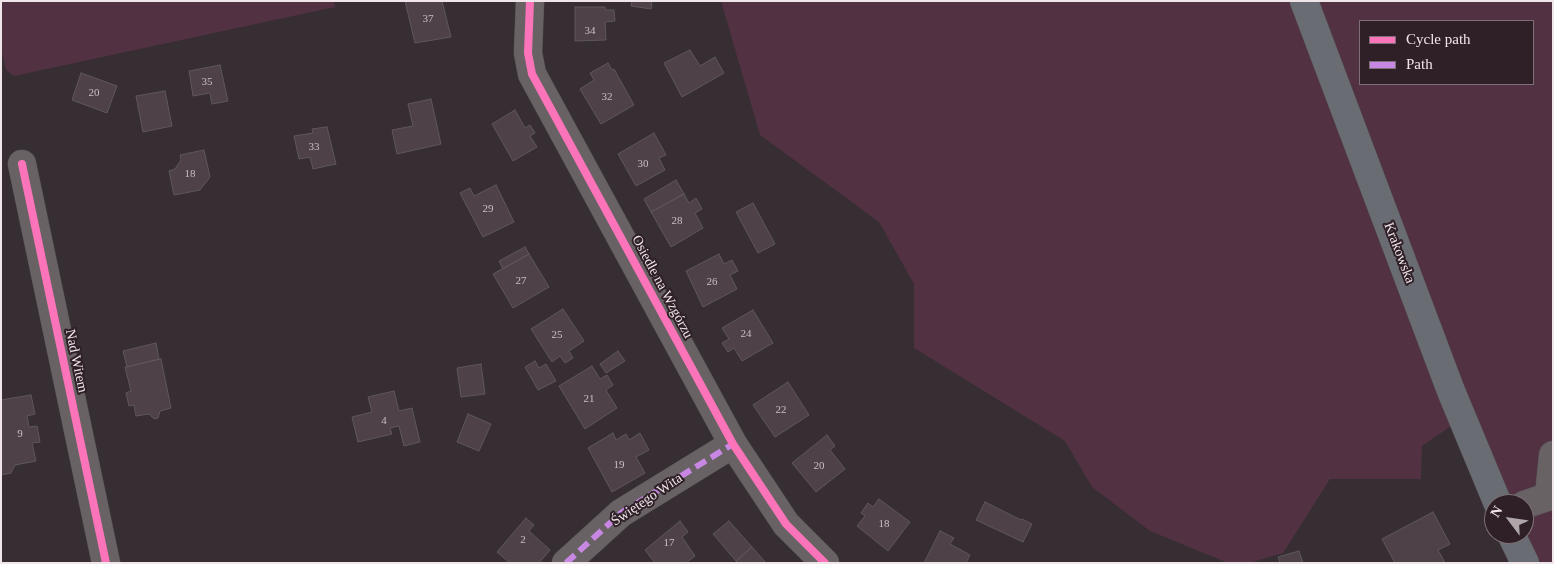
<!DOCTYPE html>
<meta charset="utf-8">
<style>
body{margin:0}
#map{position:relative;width:1554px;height:564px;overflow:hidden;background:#362e32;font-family:"Times New Roman",serif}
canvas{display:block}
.frame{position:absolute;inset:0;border:2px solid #f0e6ea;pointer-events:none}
.legend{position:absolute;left:1359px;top:20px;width:175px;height:65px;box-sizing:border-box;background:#2f2027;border:1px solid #7c6f75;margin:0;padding:6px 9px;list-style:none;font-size:15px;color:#f0e6ea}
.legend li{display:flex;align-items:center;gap:10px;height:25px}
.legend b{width:25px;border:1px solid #7c6f75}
.north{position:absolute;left:1484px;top:494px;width:50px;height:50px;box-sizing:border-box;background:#2f2027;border:1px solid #7c6f75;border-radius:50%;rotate:301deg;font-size:14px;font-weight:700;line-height:20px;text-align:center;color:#f0e6ea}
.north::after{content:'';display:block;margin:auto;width:18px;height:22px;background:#afa6aa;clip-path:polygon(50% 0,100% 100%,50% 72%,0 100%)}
</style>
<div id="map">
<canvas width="1554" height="564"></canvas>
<div class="frame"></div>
<ul class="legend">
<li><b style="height:6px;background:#fb73b8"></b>Cycle path</li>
<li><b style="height:6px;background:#c787e3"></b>Path</li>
</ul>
<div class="north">N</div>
</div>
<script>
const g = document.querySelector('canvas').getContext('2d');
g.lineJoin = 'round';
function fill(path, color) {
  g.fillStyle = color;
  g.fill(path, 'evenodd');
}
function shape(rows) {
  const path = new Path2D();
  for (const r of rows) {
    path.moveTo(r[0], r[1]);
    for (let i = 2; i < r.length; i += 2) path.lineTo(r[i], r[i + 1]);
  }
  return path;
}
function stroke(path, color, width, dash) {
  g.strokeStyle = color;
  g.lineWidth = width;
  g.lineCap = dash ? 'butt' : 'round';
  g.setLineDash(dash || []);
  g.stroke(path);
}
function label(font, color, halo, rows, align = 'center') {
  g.font = font + ' "Times New Roman",serif';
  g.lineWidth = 4;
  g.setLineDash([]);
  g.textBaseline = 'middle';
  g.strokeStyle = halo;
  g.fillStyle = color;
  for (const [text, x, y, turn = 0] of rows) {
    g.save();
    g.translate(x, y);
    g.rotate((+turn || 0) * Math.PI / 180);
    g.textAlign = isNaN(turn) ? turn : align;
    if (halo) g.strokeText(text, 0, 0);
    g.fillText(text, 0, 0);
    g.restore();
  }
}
fill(shape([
 [1,1,334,1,335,7,14,76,6,70,1,49],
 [721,1,1553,1,1553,495,1498,504,1463,418,1422,446,1421,479,1330,479,1283,553,1249,563,1228,563,1150,531,1092,487,1065,441,914,348,914,284,879,222,760,135],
 [1360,21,1533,21,1533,84,1360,84],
 [1553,499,1553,563,1533,563,1524,534,1524,507]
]), '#523142');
const building = shape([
 [405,1,442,1,451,37,415,43,405,1],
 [632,1,652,1,651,9,631,6,632,1],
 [575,7,605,7,605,10,614,10,615,21,605,22,606,40,575,41,575,7],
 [690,50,700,66,715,57,724,73,682,97,664,63,690,50],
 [608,63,612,70,614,69,634,105,601,124,580,89,594,80,590,73,608,63],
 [220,65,228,101,212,104,210,93,193,96,189,71,220,65],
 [81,73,117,86,107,113,72,100,81,73],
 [165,91,172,126,143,132,136,96,165,91],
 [431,99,441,144,397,154,392,130,413,126,408,104,431,99],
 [515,110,525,128,530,125,535,133,530,136,537,147,513,161,492,124,515,110],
 [327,127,336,164,313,169,310,157,299,159,294,136,313,133,312,129,327,127],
 [654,133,666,155,659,158,665,170,636,186,618,154,654,133],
 [204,150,210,177,200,190,174,195,169,171,175,169,181,160,180,155,204,150],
 [676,180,684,194,651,212,644,199,676,180],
 [496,185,514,222,483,237,460,193,470,188,474,196,496,185],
 [684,194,689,203,696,198,702,209,695,213,703,228,671,247,651,212,684,194],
 [753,203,775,244,758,253,736,212,753,203],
 [525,247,529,254,503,269,499,261,525,247],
 [529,254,549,287,513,308,493,274,529,254],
 [719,254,724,264,732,260,738,271,730,275,737,289,703,307,686,271,719,254],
 [563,309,584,341,569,351,573,358,565,363,560,356,552,362,531,329,563,309],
 [753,310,773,343,742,361,734,348,728,352,722,343,729,339,722,328,753,310],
 [156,343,159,359,127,367,123,351,156,343],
 [618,351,625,361,606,373,600,364,618,351],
 [161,359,171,408,160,411,158,418,154,419,149,414,136,416,134,405,129,406,126,393,131,391,125,367,161,359],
 [535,361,539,368,546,364,556,381,538,390,525,367,535,361],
 [481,364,485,394,461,397,457,368,481,364],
 [592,366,600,379,607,375,613,385,606,390,617,408,585,429,559,386,592,366],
 [788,382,809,415,775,437,753,405,788,382],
 [394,391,399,411,412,408,420,442,404,446,399,426,390,428,392,434,358,442,352,417,372,412,368,397,394,391],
 [31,395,35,414,27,416,29,427,37,426,40,442,32,443,36,461,15,465,11,473,1,475,1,400,31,395],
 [468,414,491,424,479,451,457,442,468,414],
 [613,433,616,440,626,434,629,440,640,433,649,450,636,457,645,473,612,492,588,448,613,433],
 [827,435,835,446,830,450,845,469,816,492,792,463,827,435],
 [879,499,910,522,888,551,857,526,865,516,861,513,868,503,873,507,879,499],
 [985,502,1021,520,1022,519,1032,524,1023,542,976,520,985,502],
 [1433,512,1450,544,1438,550,1445,563,1395,563,1382,539,1433,512],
 [526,518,534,525,529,531,550,550,539,563,510,563,497,552,526,518],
 [680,521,688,532,682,537,695,556,686,563,655,563,645,550,680,521],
 [729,521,752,547,736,561,713,534,729,521],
 [940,531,954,538,950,544,970,555,966,563,924,563,940,531],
 [752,547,766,563,738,563,736,561,752,547],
 [1299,551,1303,563,1280,563,1278,557,1299,551]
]);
fill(building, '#4f4148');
stroke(building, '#5e575b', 1);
const minor = shape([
 [530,1,528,53,532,74,733,444,786,524,825,563],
 [22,164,106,563],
 [1549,495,1553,455],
 [1524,505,1553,495],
 [566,563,621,513,733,444]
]);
const major = shape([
 [1304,1,1451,391,1498,504],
 [1511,534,1525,563]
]);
stroke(minor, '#534c50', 29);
stroke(major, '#534c50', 29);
stroke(minor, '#686265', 28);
stroke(major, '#696c72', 28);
stroke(shape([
 [566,563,621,513,733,444]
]), '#c787e3', 6, [12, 6]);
stroke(shape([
 [530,1,528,53,532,74,733,444,786,524,825,563],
 [22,164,106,563]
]), '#fb73b8', 8);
label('11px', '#c8bdc2', null, [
 ["37",428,19],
 ["34",590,31],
 ["35",207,82],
 ["20",94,93],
 ["32",607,97],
 ["33",314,147],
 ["30",643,164],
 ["18",190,174],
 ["29",488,209],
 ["28",677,221],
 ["27",521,281],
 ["26",712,282],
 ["24",746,334],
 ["25",557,335],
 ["21",589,399],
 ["22",781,410],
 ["4",384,421],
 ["9",20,434],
 ["19",619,465],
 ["20",819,466],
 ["18",884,524],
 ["2",523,540],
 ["17",669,543]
]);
label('14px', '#f0e6ea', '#2f2027', [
 ["Krakowska",1399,253,69],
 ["Osiedle na Wzgórzu",662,287,62],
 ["Nad Witem",76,361,78],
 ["Świętego Wita",647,500,-34]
]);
</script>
